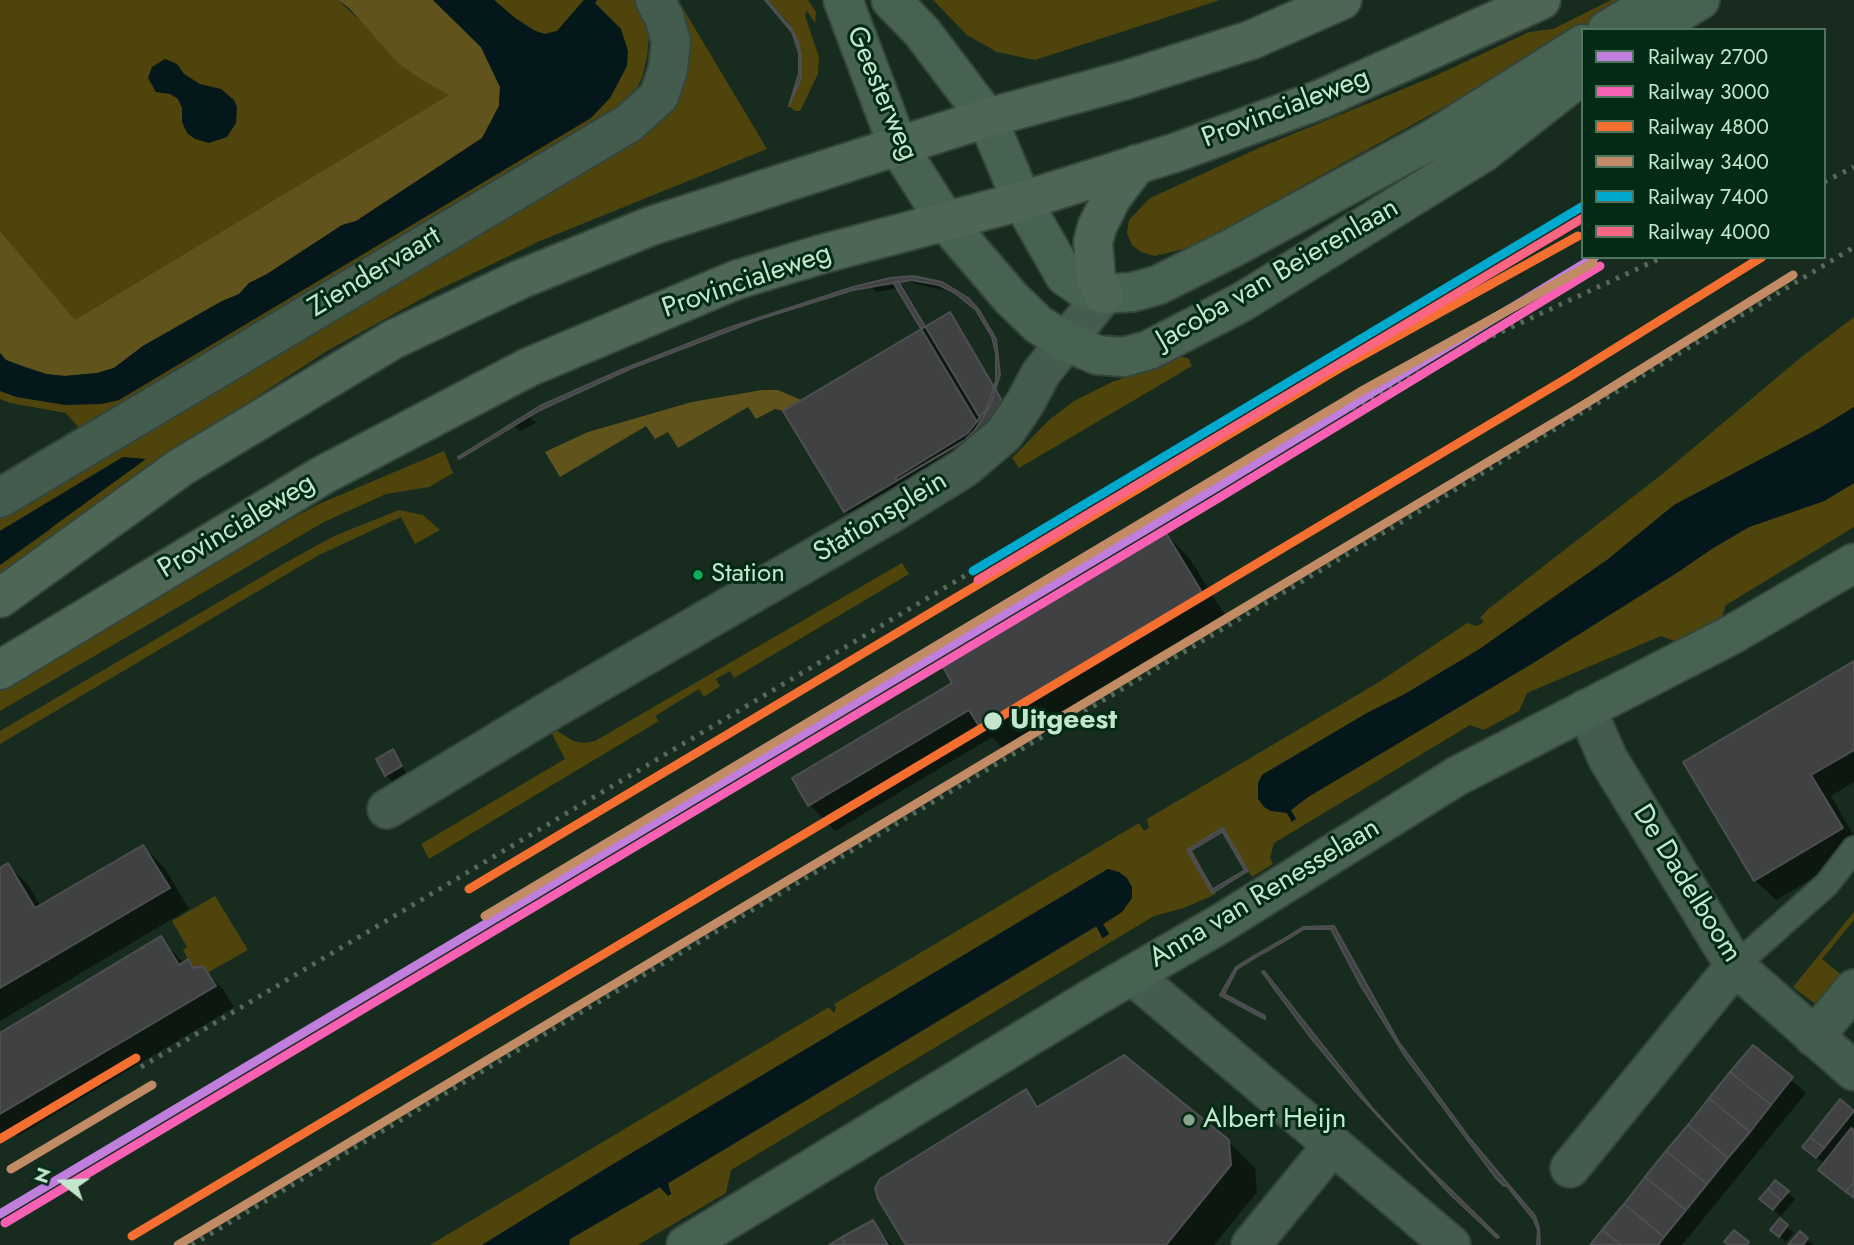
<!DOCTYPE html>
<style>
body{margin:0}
#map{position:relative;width:1854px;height:1245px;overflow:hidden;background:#172c1f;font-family:Jost,sans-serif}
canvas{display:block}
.legend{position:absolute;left:1581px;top:28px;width:245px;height:231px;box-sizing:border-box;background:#022a14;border:2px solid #4f755e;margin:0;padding:9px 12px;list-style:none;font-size:21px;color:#c3e6cc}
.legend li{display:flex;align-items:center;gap:14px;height:35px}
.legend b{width:35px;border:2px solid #4f755e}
.north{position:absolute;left:28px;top:1147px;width:70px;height:70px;-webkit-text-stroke:5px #022a14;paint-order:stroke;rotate:288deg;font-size:19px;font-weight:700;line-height:28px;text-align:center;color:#c3e6cc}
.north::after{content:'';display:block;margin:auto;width:24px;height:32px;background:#c3e6cc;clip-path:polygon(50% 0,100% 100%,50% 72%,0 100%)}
</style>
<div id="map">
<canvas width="1854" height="1245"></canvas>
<ul class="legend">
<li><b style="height:9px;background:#c07fdc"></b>Railway 2700</li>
<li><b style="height:9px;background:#f860b3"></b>Railway 3000</li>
<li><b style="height:9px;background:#f46f30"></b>Railway 4800</li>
<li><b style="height:9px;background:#c18c65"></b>Railway 3400</li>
<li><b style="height:9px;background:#00a9ce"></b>Railway 7400</li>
<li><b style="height:9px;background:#fa6682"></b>Railway 4000</li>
</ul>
<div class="north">N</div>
</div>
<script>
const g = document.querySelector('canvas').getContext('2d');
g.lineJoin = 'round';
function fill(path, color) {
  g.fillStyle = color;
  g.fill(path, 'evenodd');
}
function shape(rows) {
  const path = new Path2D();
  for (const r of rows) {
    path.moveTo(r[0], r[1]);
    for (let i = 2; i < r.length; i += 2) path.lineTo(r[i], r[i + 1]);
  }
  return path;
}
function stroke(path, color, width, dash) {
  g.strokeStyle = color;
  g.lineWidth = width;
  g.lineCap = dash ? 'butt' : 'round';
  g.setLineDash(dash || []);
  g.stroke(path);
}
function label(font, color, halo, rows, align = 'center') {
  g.font = font + ' Jost,sans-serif';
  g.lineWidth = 6;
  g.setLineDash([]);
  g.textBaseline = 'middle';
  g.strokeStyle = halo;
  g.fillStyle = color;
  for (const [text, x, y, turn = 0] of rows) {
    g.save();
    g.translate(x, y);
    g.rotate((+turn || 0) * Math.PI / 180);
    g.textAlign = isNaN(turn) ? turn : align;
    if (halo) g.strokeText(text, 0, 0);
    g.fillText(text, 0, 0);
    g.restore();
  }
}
fill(shape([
 [0,0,338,0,425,82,450,95,75,321,0,231],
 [494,0,584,0,557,31,545,34,535,31,515,18],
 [597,0,638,0,642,8,649,36,647,58,642,78,633,95,619,111,80,429,66,413,10,403,0,399,0,391,17,397,66,405,621,29,594,3],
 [669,0,678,0,767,149,540,241,434,292,327,351,152,465,0,576,0,565,48,531,123,457,0,531,0,515,677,99,685,82,688,66,687,43],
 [768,0,808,0,816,12,815,23,807,11,805,16,819,57,818,74,800,111,795,111,789,106,798,85,801,62,800,49,789,23],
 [933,0,1220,0,1035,60,997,52,967,35],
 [1611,0,1637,0,1192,247,1155,256,1141,252,1132,245,1127,233,1129,220,1150,198,1261,147,1435,76,1529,32,1553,29],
 [1854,317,1854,407,1820,428,1674,505,1607,560,1478,650,1405,694,1367,713,1262,775,1258,790,1287,813,1292,822,1291,810,1308,797,1533,663,1678,572,1713,548,1749,527,1824,501,1854,483,1854,527,1726,605,1721,620,1677,642,1661,636,1527,693,1519,711,1484,730,1470,725,1274,843,1270,858,1273,864,1252,877,1222,830,1192,850,1216,894,1184,908,1154,916,731,1170,726,1193,638,1245,569,1245,570,1239,660,1187,668,1195,671,1194,667,1184,1097,926,1102,938,1109,934,1103,924,1122,912,1108,869,610,1166,482,1245,430,1245,829,1007,834,1013,836,1008,834,1004,1139,823,1144,831,1149,828,1147,819,1379,682,1467,623,1477,626,1481,624,1484,621,1480,618,1487,610,1661,475,1799,359],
 [1177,356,1188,358,1192,366,1019,468,1012,458,1049,420,1074,401,1112,382,1141,372],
 [444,451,453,473,429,487,386,494,324,522,0,711,0,691,291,519,319,504],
 [399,510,423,515,440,530,415,544,401,517,319,555,0,744,0,731,285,563,334,536],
 [902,563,909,574,734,678,730,671,716,679,720,686,704,697,699,689,655,716,659,721,429,859,421,844,565,759,551,732,556,730,573,741,584,743,595,741],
 [215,896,248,950,207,973,204,966,194,970,183,950,187,947,172,921],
 [1854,912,1854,920,1822,959,1845,978,1827,999,1814,1003,1793,987]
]), '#4f440c');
fill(shape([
 [338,0,433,0,481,47,500,87,499,106,482,138,356,221,342,225,267,274,249,283,239,294,222,301,143,346,114,368,97,373,65,376,46,374,6,360,0,353,0,231,75,320,449,95,425,82,398,63,349,8],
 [762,390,778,390,801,400,783,411,775,409,756,419,748,407,678,448,668,432,655,439,646,426,560,477,545,452,588,432,692,402]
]), '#60541c');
fill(shape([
 [433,0,494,0,515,18,535,31,545,34,557,31,584,0,597,0,595,3,621,29,628,51,627,66,610,98,591,118,119,400,102,404,66,405,17,397,0,391,0,353,6,360,20,366,46,374,65,376,97,373,114,368,143,346,222,301,239,294,249,283,267,274,342,225,356,221,482,138,499,106,500,87,481,47],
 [165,59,177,64,184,74,200,84,221,89,234,100,237,107,236,123,227,137,209,143,195,139,187,133,182,122,182,108,178,99,170,94,156,92,148,78,152,67],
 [1854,407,1854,483,1824,501,1749,527,1713,548,1678,572,1533,663,1308,797,1291,810,1296,819,1292,822,1287,813,1271,811,1264,807,1258,799,1258,783,1262,775,1367,713,1405,694,1478,650,1607,560,1674,505,1820,428],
 [123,457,146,459,0,565,0,531],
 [1108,869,1119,872,1127,878,1132,887,1132,898,1122,912,1103,924,1109,934,1103,938,1096,926,668,1183,671,1194,668,1196,660,1187,570,1239,569,1245,482,1245,610,1166]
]), '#04171a');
fill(shape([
 [908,279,942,284,966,299,948,291,912,283],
 [896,280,903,286,927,327,949,314,956,321,1016,421,852,518,846,511,786,412,923,330,899,288,877,292,870,286],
 [528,415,536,423,520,431,513,424],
 [1164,532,1190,559,1228,620,1006,752,992,737,835,831,809,804,955,683],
 [1854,663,1854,782,1831,796,1854,836,1854,854,1776,900,1755,880],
 [392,752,407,773,393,782,386,775],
 [143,847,164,867,189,909,0,1021,0,870,8,865,29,886,41,907],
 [1333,929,1340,935,1379,1008],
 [161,938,184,964,188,961,196,970,202,968,223,989,234,1007,18,1136,16,1133,0,1143,0,1035],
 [1753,1047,1806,1093,1682,1245,1592,1245],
 [1026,1092,1041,1107,1228,1141,1255,1168,1257,1192,1214,1245,908,1245],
 [1840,1102,1854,1113,1854,1125,1850,1130,1854,1133,1854,1199,1820,1169,1825,1164,1811,1153],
 [1776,1182,1795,1199,1781,1216,1768,1206],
 [1780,1220,1794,1233,1786,1242,1779,1236],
 [872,1222,892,1245,833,1245],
 [1800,1234,1814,1245,1790,1245]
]), '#0007');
const building = shape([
 [765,0,767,0,791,28,798,42,801,57,801,78,789,106,799,73,799,53,792,32,765,0],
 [913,276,942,282,968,298,979,310,996,339,1000,375,990,406,975,430,965,440,897,480,895,478,968,433,987,408,996,381,996,354,992,337,976,310,955,293,939,285,911,280,853,290,853,287,890,278,913,276],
 [898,281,980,418,977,422,893,282,898,281],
 [853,287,853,290,760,319,632,368,540,410,459,459,458,457,540,406,621,370,728,328,853,287],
 [950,312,1010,414,844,512,783,411,950,312],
 [1164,530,1203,594,979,726,969,710,808,806,792,778,952,683,942,665,1164,530],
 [1854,661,1854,750,1811,775,1843,828,1754,881,1683,762,1854,661],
 [393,749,402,766,385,776,376,759,393,749],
 [1223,828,1248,871,1246,872,1221,829,1223,828],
 [1221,829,1222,832,1190,851,1189,849,1221,829],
 [143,845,170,888,0,988,0,868,8,863,35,908,143,845],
 [1189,849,1214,892,1212,893,1187,850,1189,849],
 [1245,870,1246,872,1214,892,1213,889,1245,870],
 [1334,926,1398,1041,1470,1139,1535,1216,1539,1227,1540,1245,1537,1245,1538,1231,1534,1220,1506,1185,1504,1186,1496,1178,1407,1059,1361,986,1331,929,1304,929,1288,939,1287,937,1303,927,1334,926],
 [161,936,179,965,188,959,193,968,203,966,216,986,0,1114,0,1033,161,936],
 [1287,937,1288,939,1253,959,1252,957,1287,937],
 [1252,957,1253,959,1237,969,1224,994,1265,1016,1265,1019,1220,995,1236,967,1252,957],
 [1264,971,1374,1110,1419,1159,1499,1237,1497,1238,1451,1195,1355,1091,1308,1034,1262,972,1264,971],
 [1753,1045,1793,1077,1771,1105,1730,1072,1753,1045],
 [1124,1055,1229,1140,1231,1165,1166,1245,906,1245,878,1199,875,1188,880,1179,1026,1089,1037,1107,1124,1055],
 [1730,1072,1771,1105,1750,1132,1709,1098,1730,1072],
 [1709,1098,1750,1132,1728,1158,1688,1125,1709,1098],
 [1840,1099,1854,1111,1824,1148,1810,1137,1840,1099],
 [1688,1125,1728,1158,1707,1184,1666,1151,1688,1125],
 [1851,1128,1854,1131,1854,1182,1846,1192,1818,1170,1851,1128],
 [1810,1137,1824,1148,1816,1158,1802,1147,1810,1137],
 [1666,1151,1707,1184,1686,1210,1645,1177,1666,1151],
 [1645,1177,1686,1210,1664,1237,1624,1204,1645,1177],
 [1775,1180,1789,1191,1781,1200,1768,1189,1775,1180],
 [1854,1182,1854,1198,1846,1192,1854,1182],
 [1768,1189,1781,1200,1773,1210,1759,1199,1768,1189],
 [1624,1204,1664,1237,1658,1245,1621,1245,1602,1230,1624,1204],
 [1780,1218,1788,1225,1779,1237,1770,1230,1780,1218],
 [873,1220,888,1245,846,1245,842,1237,873,1220],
 [1602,1230,1621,1245,1590,1245,1602,1230],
 [1734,1230,1749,1242,1747,1245,1729,1245,1724,1242,1734,1230],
 [1800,1231,1808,1238,1803,1245,1788,1245,1800,1231],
 [842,1237,846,1245,829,1245,842,1237]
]);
fill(building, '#404142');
stroke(building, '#4e4f50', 2);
const lane = shape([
 [1735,966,1827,884,1854,849]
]);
const street = shape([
 [0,498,629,123,659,96,668,69,671,41,664,17,655,0],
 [1586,709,1608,759,1735,966,1854,1071],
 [387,809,556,707,893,512,964,468,1004,434,1025,403,1041,373,1104,294],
 [1132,975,1451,1245],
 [1814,1037,1854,989],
 [1570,1168,1735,966],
 [1251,1245,1332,1146]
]);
const secondary = shape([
 [843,0,898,146,946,222,1011,298,1039,325,1065,341,1097,355,1124,357,1149,350,1242,302,1484,152,1583,74],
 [891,0,922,32,987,118,1022,201,1065,276,1084,289,1104,294,1133,292,1158,285,1232,248,1433,139,1583,44],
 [1607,30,1658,0],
 [1650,30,1700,0],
 [686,1245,1094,997,1220,924,1457,776,1733,634,1854,563]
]);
const primary = shape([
 [1104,294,1096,278,1093,242,1097,227,1112,197,1137,164],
 [0,598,181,467,394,339,521,279,651,226,898,146,987,118,1126,80,1251,40,1342,0],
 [0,670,323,475,529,367,736,280,822,254,1022,201,1177,152,1321,99,1541,0]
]);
stroke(lane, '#34463a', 28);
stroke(street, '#34463a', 42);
stroke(secondary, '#34463a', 42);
stroke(primary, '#34463a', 42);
stroke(lane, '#445c4e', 24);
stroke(street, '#445c4e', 38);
stroke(secondary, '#486252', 38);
stroke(primary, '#4d6656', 38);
stroke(shape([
 [1824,182,1854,167],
 [1296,437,1475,344,1663,257],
 [141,1067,973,571],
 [192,1245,1435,502,1854,247]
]), '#556a5d', 5, [3.5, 7]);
stroke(shape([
 [0,1214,1217,487,1595,257]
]), '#c07fdc', 9);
stroke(shape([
 [5,1223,1222,496,1600,266]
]), '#f860b3', 9);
stroke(shape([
 [469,889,1345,365,1578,236],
 [0,1139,136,1058],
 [132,1236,1569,377,1762,257]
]), '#f46f30', 9);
stroke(shape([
 [485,916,1360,392,1593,263],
 [11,1169,152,1085],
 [178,1245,1585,404,1793,275]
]), '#c18c65', 9);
stroke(shape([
 [973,571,1583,206]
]), '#00a9ce', 9);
stroke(shape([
 [978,580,1583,218]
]), '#fa6682', 9);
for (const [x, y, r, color] of [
 [698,575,6,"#0daf5c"],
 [993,721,10,"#c3e6cc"],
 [1189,1120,7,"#87a58f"]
]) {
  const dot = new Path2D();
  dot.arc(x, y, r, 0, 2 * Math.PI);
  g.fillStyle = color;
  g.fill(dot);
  stroke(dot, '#022a14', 2.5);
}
label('26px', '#c3e6cc', '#022a14', [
 ["Station",711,575]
], 'left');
label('28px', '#c3e6cc', '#022a14', [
 ["Geesterweg",881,94,67],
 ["Provincialeweg",1286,109,-21],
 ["Ziendervaart",375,273,-31],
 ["Jacoba van Beierenlaan",1278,275,-30],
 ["Provincialeweg",747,282,-19],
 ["Stationsplein",881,518,-31],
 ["Provincialeweg",237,527,-31],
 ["De Dadelboom",1686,884,58],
 ["Anna van Renesselaan",1265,894,-31]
]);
label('bold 28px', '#c3e6cc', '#022a14', [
 ["Uitgeest",1010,721]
], 'left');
label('28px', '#c3e6cc', '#022a14', [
 ["Albert Heijn",1203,1120]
], 'left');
</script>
